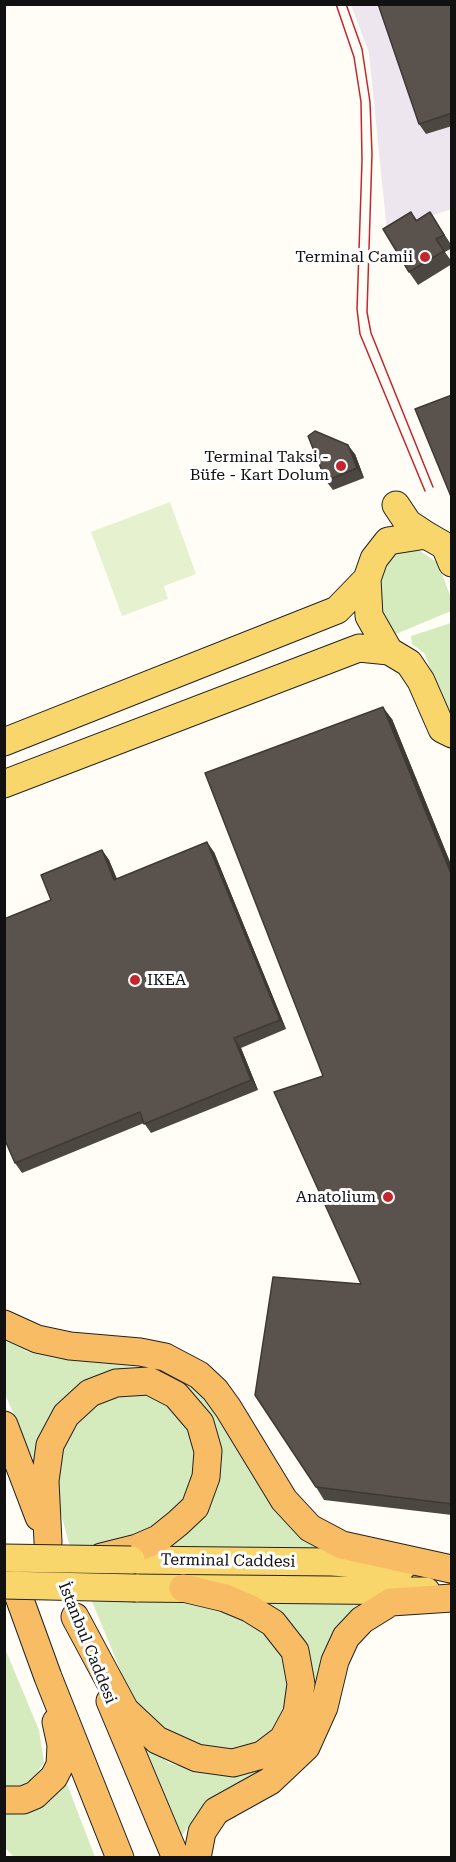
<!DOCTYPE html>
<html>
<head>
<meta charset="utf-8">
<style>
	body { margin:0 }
	#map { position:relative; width:456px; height:1862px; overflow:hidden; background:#fffdf5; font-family:"Roboto Serif",serif }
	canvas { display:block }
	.frame { position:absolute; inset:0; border:6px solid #111; pointer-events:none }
</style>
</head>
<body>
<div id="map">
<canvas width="456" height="1862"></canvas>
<div class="frame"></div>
</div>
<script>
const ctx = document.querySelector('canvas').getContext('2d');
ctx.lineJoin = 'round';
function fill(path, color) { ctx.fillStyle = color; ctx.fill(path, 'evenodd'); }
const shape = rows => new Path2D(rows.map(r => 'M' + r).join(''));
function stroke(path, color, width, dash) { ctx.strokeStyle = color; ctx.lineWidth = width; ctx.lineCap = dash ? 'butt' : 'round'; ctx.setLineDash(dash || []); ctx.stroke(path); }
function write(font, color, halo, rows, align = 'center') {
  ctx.font = font + ' "Roboto Serif",serif'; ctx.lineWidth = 6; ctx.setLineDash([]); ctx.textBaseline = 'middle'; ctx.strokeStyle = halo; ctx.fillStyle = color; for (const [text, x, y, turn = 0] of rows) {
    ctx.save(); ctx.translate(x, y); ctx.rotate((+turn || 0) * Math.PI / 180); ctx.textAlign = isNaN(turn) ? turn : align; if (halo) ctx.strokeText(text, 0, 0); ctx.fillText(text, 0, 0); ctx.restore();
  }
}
fill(shape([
	[351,5,451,5,451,209,387,232,369,53]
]), '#eee6ef');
fill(shape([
	[403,549,420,551,438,563,451,598,451,611,391,636,375,610,381,570,393,554],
	[451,623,451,715,444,707,425,654,412,644,411,636],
	[4,1339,28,1352,55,1358,165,1370,186,1382,206,1400,267,1498,288,1525,303,1539,327,1553,153,1553,215,1493,221,1462,217,1430,204,1409,97,1381,36,1466,5,1394],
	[141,1388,171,1400,197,1425,203,1457,181,1508,153,1529,111,1546,70,1547,56,1495,65,1432,86,1403],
	[247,1595,380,1599,317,1692,295,1751,212,1804,190,1824,178,1841,135,1738,169,1763,199,1771,250,1771,307,1694],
	[91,1599,187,1603,227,1613,268,1633,286,1655,293,1687,284,1718,266,1741,246,1753,179,1745,134,1703],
	[4,1646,39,1730,44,1763,31,1780,13,1789,5,1788],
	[62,1771,95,1857,14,1857,5,1848,5,1804]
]), '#d5ebbd');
fill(shape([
	[170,502,196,574,164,586,168,599,122,616,91,532]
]), '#e6f2cf');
const primary = shape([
	[396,505,408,523,426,535],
	[367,579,369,616,389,651],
	[4,742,337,610,367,579,374,559,388,541,426,535,445,546,452,563],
	[4,784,359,648,389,651,409,663,421,681,442,729,452,734],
	[131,1560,332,1562,402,1567],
	[136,1588,426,1591]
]);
const trunk = shape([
	[4,1324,37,1339,70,1346,140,1352,165,1357,199,1375,215,1390,228,1408,284,1500,310,1528,342,1545,451,1569],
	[4,1425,39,1517],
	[48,1542,45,1481,50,1445,66,1415,90,1393,116,1383,149,1381,176,1395,200,1423,208,1451,206,1477,195,1507,178,1523,158,1539,137,1548,101,1557],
	[7,1564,48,1677,120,1858],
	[75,1617,125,1710,157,1740,197,1758,233,1763,262,1755,283,1739,297,1713,301,1684,295,1651,273,1623,249,1608,225,1598,183,1588],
	[110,1701,176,1858],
	[4,1800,23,1800,35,1795,54,1777,60,1765,61,1745,56,1722],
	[197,1858,202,1832,216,1811,270,1781,306,1747,324,1707,335,1661,346,1637,362,1620,391,1602,452,1598]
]);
stroke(primary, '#222', 29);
stroke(trunk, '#222', 29);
stroke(primary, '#f9d66b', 27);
stroke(trunk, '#f7bc64', 27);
stroke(shape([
	[336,4,354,57,361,102,362,161,357,309,360,334,425,491],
	[346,4,362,49,370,102,372,154,367,312,371,333,433,487]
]), '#c4262e', 1.5);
const primaryBridge = shape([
	[4,1558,131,1560],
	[4,1585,136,1588]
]);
stroke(primaryBridge, '#222', 29, []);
stroke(primaryBridge, '#f9d66b', 27);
fill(shape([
	[452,4,452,126,426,134,419,124],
	[411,212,417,220,430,212,452,246,452,248,445,252,452,262,452,264,418,285,409,272],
	[355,454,364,478,333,490,326,481],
	[392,719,452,867,452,1515,324,1500,316,1487,361,1284,323,1076],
	[102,850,109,860,117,879,214,852,286,1029,241,1048,258,1090,151,1133,144,1123,22,1173,15,1163,51,900]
]), '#4d4742');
fill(shape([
	[348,445,355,454,364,478,357,468],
	[383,707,392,719,452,867,452,876],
	[207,842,214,852,286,1029,280,1020],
	[102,850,109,860,121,889,114,880],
	[234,1038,241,1048,258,1090,251,1080]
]), '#3f3936');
const building = shape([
	[378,4,452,4,452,113,419,124,378,4],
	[411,212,416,221,430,212,444,235,436,239,444,251,409,272,383,229,411,212],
	[452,395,452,499,415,409,452,395],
	[315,431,348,445,357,468,326,481,308,436,315,431],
	[383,707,452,876,452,1504,316,1487,255,1395,273,1277,361,1284,274,1092,323,1076,205,773,383,707],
	[207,842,280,1020,234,1038,251,1080,144,1124,140,1112,15,1163,4,1138,4,919,51,900,41,875,102,850,114,880,207,842]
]);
fill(building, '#5a524d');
stroke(building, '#3f3936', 1.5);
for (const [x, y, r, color] of [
	[425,257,6,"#c4262e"],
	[341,466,6,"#c4262e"],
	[135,980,6,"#c4262e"],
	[388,1197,6,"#c4262e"]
]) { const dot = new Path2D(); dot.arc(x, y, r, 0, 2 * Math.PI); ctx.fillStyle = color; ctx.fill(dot); stroke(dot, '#fff', 2); }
write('16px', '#111', '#fff', [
	["Terminal Camii",413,257],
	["Terminal Taksi -",329,457],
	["Büfe - Kart Dolum",329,475],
	["IKEA",147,980,"left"],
	["Anatolium",376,1197]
], 'right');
write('16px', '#111', '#fff', [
	["Terminal Caddesi",228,1561,1],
	["İstanbul Caddesi",87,1643,68]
]);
</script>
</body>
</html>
